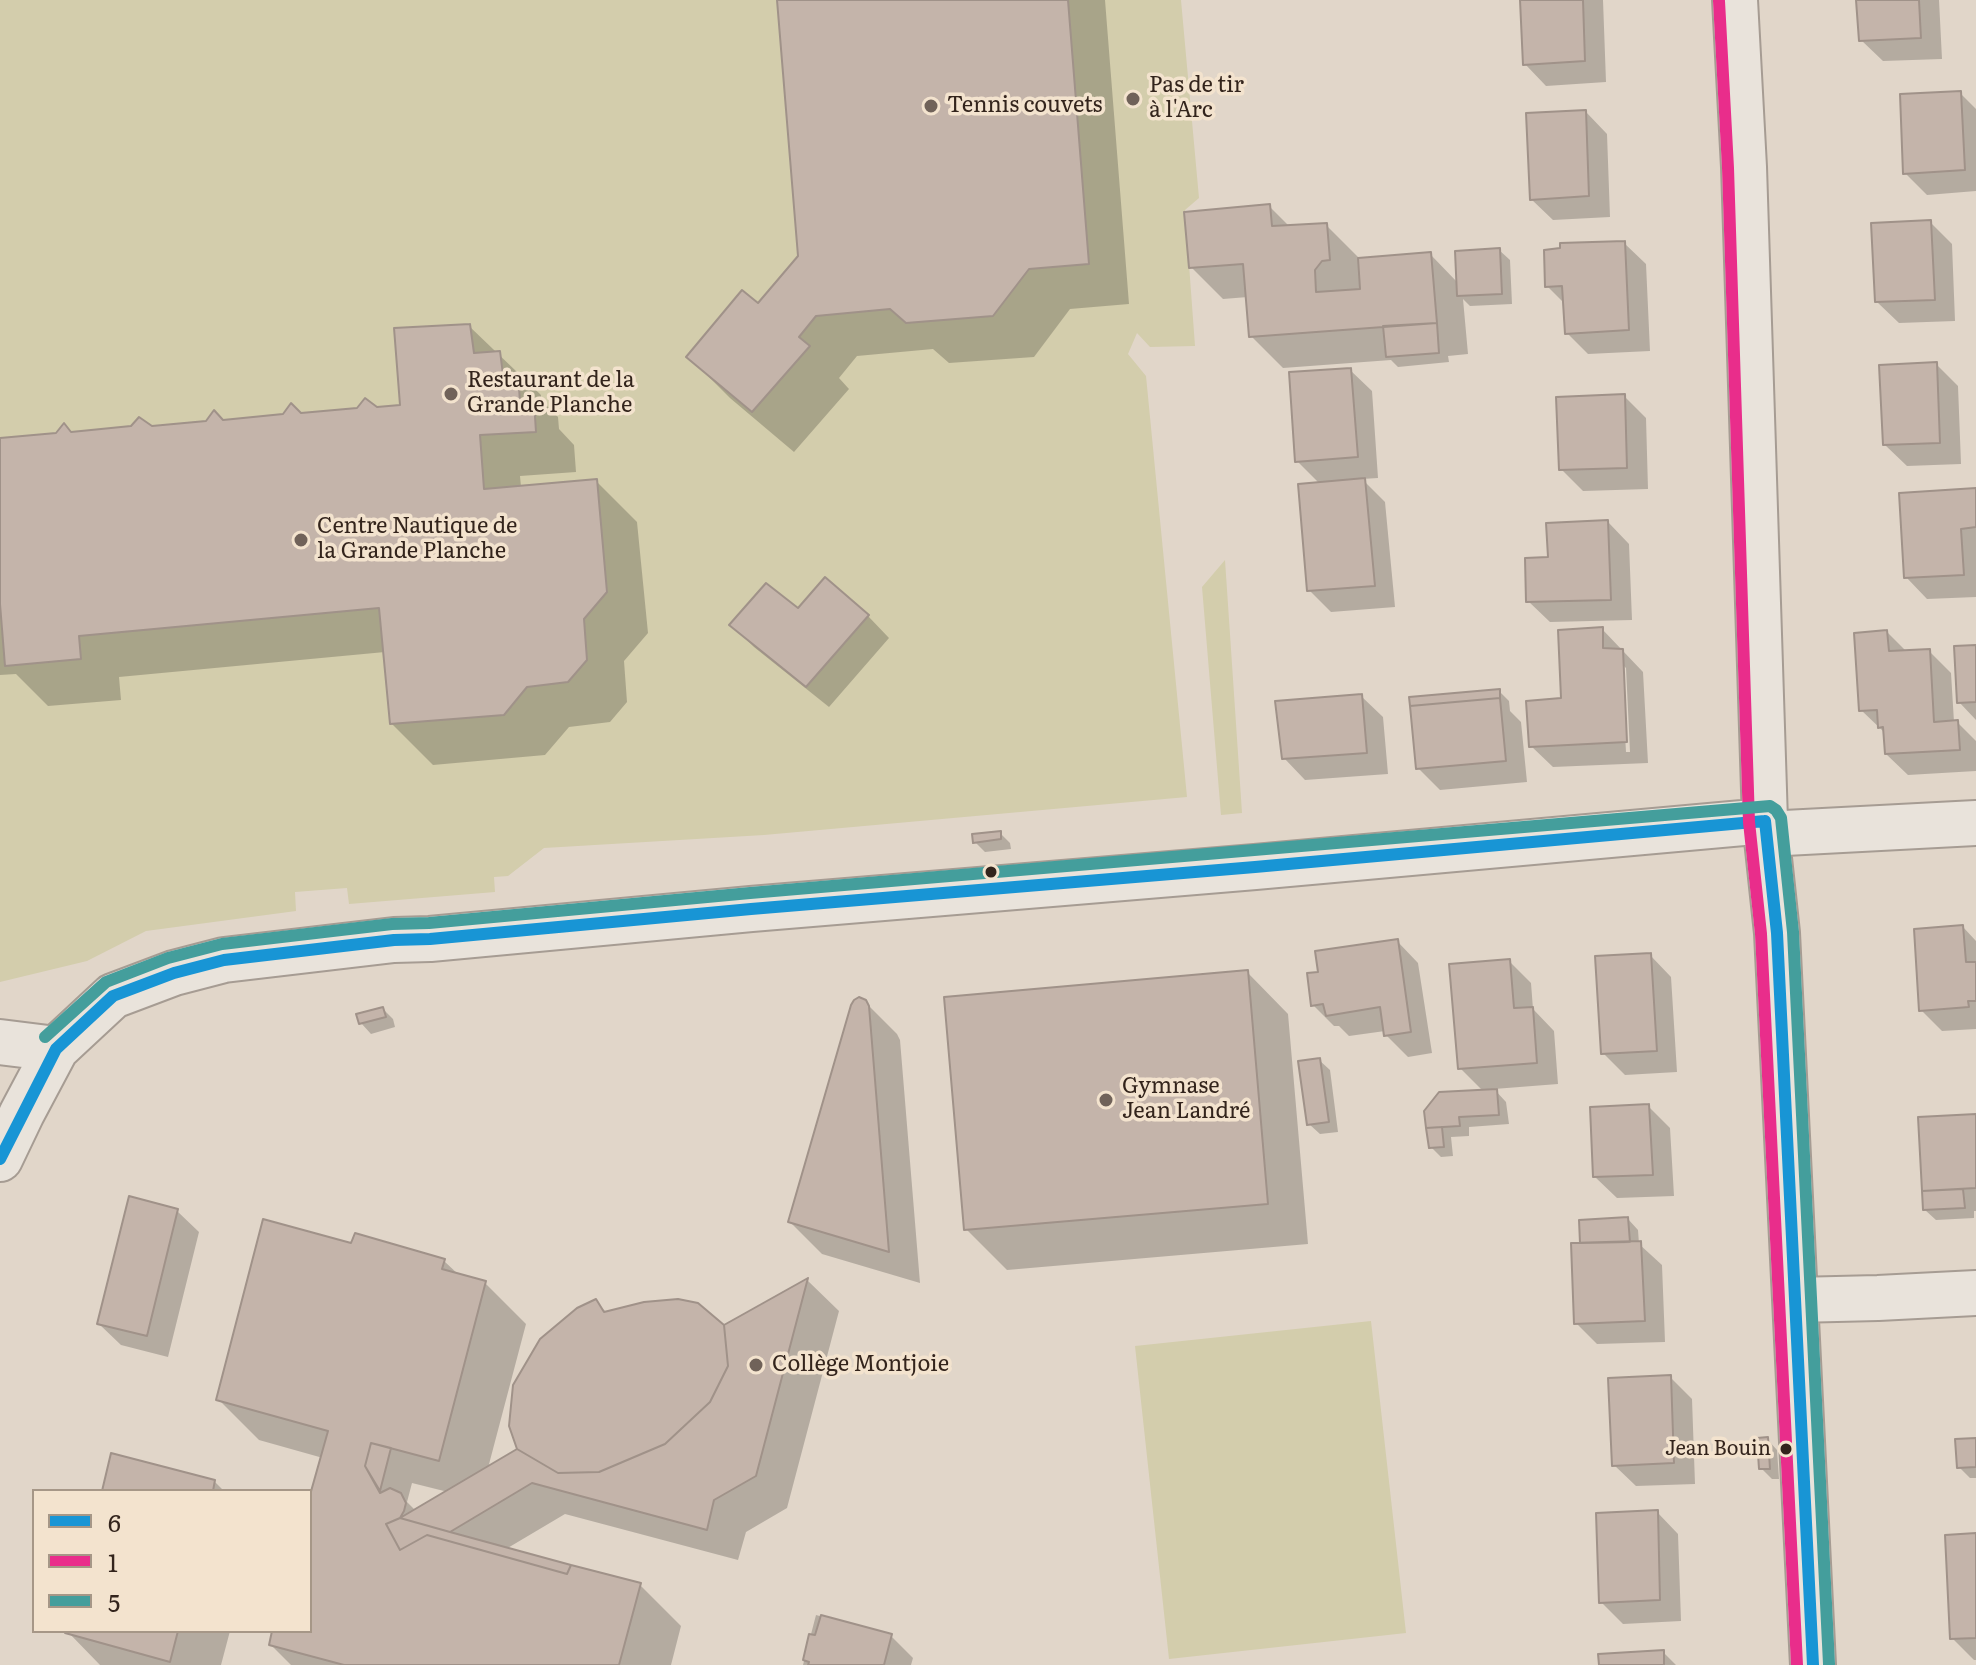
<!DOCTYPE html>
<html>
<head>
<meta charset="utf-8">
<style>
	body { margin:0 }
	#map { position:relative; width:1976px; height:1665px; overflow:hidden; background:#e1d6c9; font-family:Literata,serif }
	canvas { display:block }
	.legend { position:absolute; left:32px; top:1489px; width:280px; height:144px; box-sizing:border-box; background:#f3e3ce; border:2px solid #a69787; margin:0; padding:10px 14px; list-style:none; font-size:24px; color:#33241c }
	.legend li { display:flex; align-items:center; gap:16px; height:40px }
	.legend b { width:40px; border:2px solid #a69787 }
</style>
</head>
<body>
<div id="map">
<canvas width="1976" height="1665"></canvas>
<ul class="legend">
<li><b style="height:10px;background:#1895d5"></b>6</li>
<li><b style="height:10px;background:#e92d8b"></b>1</li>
<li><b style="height:10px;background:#449e9c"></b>5</li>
</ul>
</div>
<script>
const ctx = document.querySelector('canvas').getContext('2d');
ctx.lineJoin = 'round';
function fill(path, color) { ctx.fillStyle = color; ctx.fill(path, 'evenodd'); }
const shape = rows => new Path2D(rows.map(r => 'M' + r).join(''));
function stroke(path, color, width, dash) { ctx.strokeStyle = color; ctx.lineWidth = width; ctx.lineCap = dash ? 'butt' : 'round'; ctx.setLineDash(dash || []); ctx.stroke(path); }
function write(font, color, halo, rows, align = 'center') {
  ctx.font = font + ' Literata,serif'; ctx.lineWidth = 7; ctx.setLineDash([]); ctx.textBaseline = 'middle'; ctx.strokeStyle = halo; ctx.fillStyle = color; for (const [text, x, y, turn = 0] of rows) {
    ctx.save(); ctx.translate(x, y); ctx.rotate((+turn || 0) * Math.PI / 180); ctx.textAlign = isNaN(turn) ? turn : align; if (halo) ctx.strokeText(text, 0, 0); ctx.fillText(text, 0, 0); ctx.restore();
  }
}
fill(shape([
	[0,0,1181,0,1199,198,1185,210,1195,346,1150,347,1137,333,1128,354,1146,376,1187,797,764,835,544,848,508,876,494,877,495,892,349,904,347,888,295,892,296,911,146,931,87,961,0,982],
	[1225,560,1242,813,1221,815,1202,587],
	[1371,1321,1406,1633,1169,1659,1135,1346]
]), '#d3cdac');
fill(shape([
	[779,0,1105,0,1129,304,1070,309,1034,357,949,363,933,349,857,356,839,378,849,389,794,452,730,398,689,357,758,306,800,257],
	[1522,0,1603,0,1606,82,1546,86,1525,64],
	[1858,0,1939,0,1942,59,1883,61,1861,40],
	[1960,93,1976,109,1976,191,1927,195,1905,173],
	[1586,112,1607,134,1610,217,1553,220,1531,199],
	[1269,206,1290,227,1326,225,1358,257,1358,260,1430,254,1458,283,1499,250,1510,260,1512,304,1470,306,1463,299,1468,354,1448,356,1449,362,1398,367,1391,360,1283,368,1251,336,1248,297,1223,299,1191,267],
	[1930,222,1952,244,1955,321,1899,323,1877,302],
	[1624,243,1646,264,1650,351,1588,354,1567,333,1565,304,1547,286],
	[469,326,541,395,541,400,558,417,559,429,574,445,576,472,520,476,521,487,596,481,637,522,648,633,624,661,627,702,610,722,569,727,545,755,433,765,392,724,385,652,119,677,121,700,48,706,16,674,0,675,0,606,2,609,0,578,0,440,402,407],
	[1936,364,1958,386,1961,464,1907,466,1885,445],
	[1350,370,1372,391,1378,478,1362,479,1385,502,1395,607,1331,612,1309,590,1320,484,1297,461],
	[1624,396,1646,418,1648,489,1583,491,1561,469],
	[1976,490,1976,597,1927,599,1906,577],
	[1608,522,1629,544,1632,620,1550,622,1528,601],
	[798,611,868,616,889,638,829,707,754,647,732,625],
	[1602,629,1643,672,1648,763,1553,767,1531,746,1563,700],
	[1621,663,1626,668,1630,752,1626,752],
	[1887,632,1907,652,1929,651,1951,673,1954,722,1957,722,1976,741,1976,771,1908,775,1886,754,1885,731,1883,731,1861,710],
	[1976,647,1976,720,1959,702],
	[1499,691,1509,701,1510,711,1521,722,1527,782,1440,790,1418,768],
	[1361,696,1383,717,1388,774,1305,780,1284,758],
	[1000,833,1010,843,1011,849,985,852,975,842],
	[1963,927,1976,941,1976,1029,1942,1031,1921,1010],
	[1397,941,1418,963,1432,1053,1408,1057,1386,1035,1385,1031,1349,1036,1339,1026,1334,1026,1313,1005,1320,974],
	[1650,955,1671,977,1677,1072,1625,1075,1603,1053],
	[1509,961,1531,983,1533,1009,1554,1031,1558,1084,1494,1089,1506,1102,1509,1124,1469,1127,1469,1136,1451,1137,1453,1156,1441,1157,1431,1147,1426,1111,1484,1092,1460,1068],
	[1247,972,1288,1014,1308,1244,1007,1270,966,1229],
	[865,1002,897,1034,900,1040,920,1283,822,1254,790,1222],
	[383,1009,393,1019,395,1027,371,1034,361,1023],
	[1319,1060,1330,1070,1338,1132,1320,1134,1309,1124],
	[1648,1106,1670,1128,1674,1196,1617,1198,1595,1177],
	[1976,1116,1976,1211,1974,1211,1974,1218,1936,1220,1925,1210,1920,1119],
	[177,1211,199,1232,168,1357,121,1345,99,1324],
	[1628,1219,1638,1230,1639,1244,1662,1265,1665,1342,1597,1344,1576,1323,1586,1245],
	[352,1245,444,1261,459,1275,485,1283,526,1324,488,1468,519,1450,596,1302,607,1313,724,1328,807,1280,839,1311,787,1508,746,1532,738,1560,565,1514,506,1549,640,1585,681,1626,671,1665,291,1665,271,1645,275,1631,310,1631,310,1497,323,1458,259,1440,218,1399],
	[412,1483,448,1492,416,1511,407,1502],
	[1670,1377,1692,1399,1695,1484,1636,1486,1614,1465],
	[1767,1439,1777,1450,1779,1479,1772,1479,1761,1468],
	[1976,1440,1976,1478,1970,1478,1959,1467],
	[214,1481,224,1491,104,1491],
	[1657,1512,1678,1534,1681,1621,1623,1624,1601,1602],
	[1976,1535,1976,1660,1974,1660,1952,1638],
	[816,1615,891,1636,913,1658,911,1665,803,1665],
	[67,1631,230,1631,221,1665,100,1665],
	[1663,1652,1676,1665,1601,1665]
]), '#0003');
const building = shape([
	[777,0,1068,0,1089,264,1029,269,993,316,906,323,890,309,816,316,799,337,810,346,752,412,686,357,742,290,758,303,798,256,777,0],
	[1520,0,1583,0,1585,61,1523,65,1520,0],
	[1856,0,1919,0,1921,38,1859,41,1856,0],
	[1961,91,1965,170,1903,174,1900,94,1961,91],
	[1586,110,1589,196,1530,200,1526,113,1586,110],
	[1270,204,1272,226,1327,223,1330,260,1322,261,1315,270,1316,292,1360,289,1358,258,1431,252,1437,323,1249,337,1243,264,1189,268,1184,212,1270,204],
	[1931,220,1935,300,1875,302,1871,223,1931,220],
	[1625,241,1629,330,1565,334,1562,286,1545,287,1544,250,1560,248,1560,243,1625,241],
	[1500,248,1502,294,1457,296,1455,251,1500,248],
	[1437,323,1439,353,1386,357,1383,326,1437,323],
	[470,324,474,353,500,351,503,375,518,373,520,402,534,401,536,432,480,435,484,489,597,479,607,592,584,619,587,660,568,682,527,687,504,715,390,724,379,608,79,636,81,659,5,666,0,604,0,438,56,433,64,423,71,432,131,426,139,417,152,426,206,421,214,410,223,420,283,414,291,403,301,413,357,408,365,398,377,407,400,405,394,328,470,324],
	[1937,362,1940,443,1883,445,1879,365,1937,362],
	[1351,368,1358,457,1295,462,1289,372,1351,368],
	[1625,394,1627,468,1559,470,1556,397,1625,394],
	[1365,478,1375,586,1307,591,1298,484,1365,478],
	[1976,488,1976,527,1961,529,1964,575,1904,578,1899,493,1976,488],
	[1608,520,1611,600,1526,602,1525,558,1548,557,1546,523,1608,520],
	[825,577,869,615,806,687,729,625,766,583,798,608,825,577],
	[1603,627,1603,648,1623,649,1627,742,1529,747,1526,701,1561,698,1558,630,1603,627],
	[1887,630,1889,651,1930,649,1934,722,1958,720,1960,750,1885,754,1883,727,1878,728,1877,710,1859,711,1854,633,1887,630],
	[1976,645,1976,702,1957,703,1954,646,1976,645],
	[1500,689,1500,698,1410,706,1409,697,1500,689],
	[1362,694,1367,753,1282,759,1275,701,1362,694],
	[1500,698,1506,761,1416,769,1410,706,1500,698],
	[1001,831,1001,839,973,843,972,834,1001,831],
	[1963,925,1966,962,1976,962,1976,1001,1968,1001,1969,1007,1919,1011,1914,929,1963,925],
	[1398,939,1411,1032,1384,1036,1380,1007,1326,1016,1323,1004,1311,1006,1307,973,1318,972,1315,951,1398,939],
	[1651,953,1657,1051,1601,1054,1595,956,1651,953],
	[1510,959,1514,1008,1533,1007,1537,1063,1458,1069,1449,964,1510,959],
	[1248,970,1268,1204,964,1230,944,997,1248,970],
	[859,997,866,1000,869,1006,889,1252,788,1222,851,1005,854,1000,859,997],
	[383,1007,386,1017,359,1024,356,1014,383,1007],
	[1320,1058,1329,1122,1307,1125,1298,1061,1320,1058],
	[1497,1089,1499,1115,1459,1117,1460,1126,1426,1128,1424,1111,1439,1092,1497,1089],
	[1649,1104,1653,1175,1593,1177,1590,1107,1649,1104],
	[1976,1114,1976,1188,1922,1191,1918,1117,1976,1114],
	[1442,1127,1444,1147,1429,1148,1426,1128,1442,1127],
	[1963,1189,1965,1208,1923,1210,1922,1191,1963,1189],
	[129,1196,178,1209,147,1336,97,1324,129,1196],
	[1628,1217,1630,1242,1580,1243,1579,1220,1628,1217],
	[263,1219,351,1243,355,1233,445,1259,442,1269,486,1281,439,1461,371,1443,365,1466,380,1493,390,1488,401,1493,406,1503,404,1511,400,1518,386,1524,400,1550,427,1535,567,1574,571,1565,641,1583,619,1665,344,1665,269,1645,272,1631,310,1631,310,1495,328,1431,216,1400,263,1219],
	[1641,1241,1645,1321,1574,1324,1571,1243,1641,1241],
	[808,1278,756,1476,714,1500,707,1530,532,1483,450,1532,400,1518,517,1449,558,1473,599,1472,665,1444,710,1402,728,1366,724,1325,808,1278],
	[596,1299,604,1312,644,1302,678,1299,698,1303,724,1325,728,1366,710,1402,665,1444,599,1472,558,1473,517,1449,509,1426,513,1385,540,1339,577,1308,596,1299],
	[1671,1375,1674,1463,1612,1466,1608,1378,1671,1375],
	[1768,1437,1770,1469,1759,1469,1757,1438,1768,1437],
	[1976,1438,1976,1467,1957,1468,1955,1439,1976,1438],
	[371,1443,391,1448,380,1491,365,1466,371,1443],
	[111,1453,215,1480,213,1491,102,1491,111,1453],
	[1658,1510,1660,1600,1599,1603,1596,1513,1658,1510],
	[400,1518,450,1532,571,1565,567,1574,427,1535,400,1550,386,1524,400,1518],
	[1976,1533,1976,1638,1950,1639,1945,1535,1976,1533],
	[821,1615,892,1634,884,1665,808,1665,809,1662,803,1660,809,1634,815,1635,821,1615],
	[65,1631,178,1631,170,1662,65,1633,65,1631],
	[1664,1650,1664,1665,1599,1665,1598,1654,1664,1650]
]);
fill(building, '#c4b4aa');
stroke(building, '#a09289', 2);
const minor = shape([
	[1735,0,1744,167,1765,821,1777,933,1813,1665],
	[1766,834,1976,823],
	[0,1042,56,1049],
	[0,1159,22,1113,56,1049,113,996,174,973,224,960,394,940,430,939,751,909,1255,867,1765,821],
	[1795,1300,1878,1298,1976,1293]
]);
stroke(minor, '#a69c93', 48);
stroke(minor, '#e9e3db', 44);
stroke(shape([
	[1765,821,1777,933,1813,1665],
	[0,1159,56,1049,113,996,174,973,224,960,394,940,430,939,751,909,1255,867,1765,821]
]), '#1895d5', 12);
stroke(shape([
	[1719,1,1728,168,1749,822,1761,934,1797,1665]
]), '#e92d8b', 12);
stroke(shape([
	[45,1037,106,982,168,958,222,944,392,924,429,923,750,893,1770,806,1776,810,1781,818,1793,932,1829,1664]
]), '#449e9c', 12);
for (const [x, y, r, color] of [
	[1133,99,8,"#706259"],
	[931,106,8,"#706259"],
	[451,394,8,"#706259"],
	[301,540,8,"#706259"],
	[991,872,7,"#33241c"],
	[1106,1100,8,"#706259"],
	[756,1365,8,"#706259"],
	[1786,1449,7,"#33241c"]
]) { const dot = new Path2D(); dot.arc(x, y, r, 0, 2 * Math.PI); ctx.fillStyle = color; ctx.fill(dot); stroke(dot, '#f3e3ce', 3); }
write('20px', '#33241c', '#f3e3ce', [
	["Jean Bouin",1771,1449]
], 'right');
write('22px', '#33241c', '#f3e3ce', [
	["Pas de tir",1149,86],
	["à l'Arc",1149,111],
	["Tennis couvets",947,106],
	["Restaurant de la",467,381],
	["Grande Planche",467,406],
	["Centre Nautique de",317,527],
	["la Grande Planche",317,552],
	["Gymnase",1122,1087],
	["Jean Landré",1122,1112],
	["Collège Montjoie",772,1365]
], 'left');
</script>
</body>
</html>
